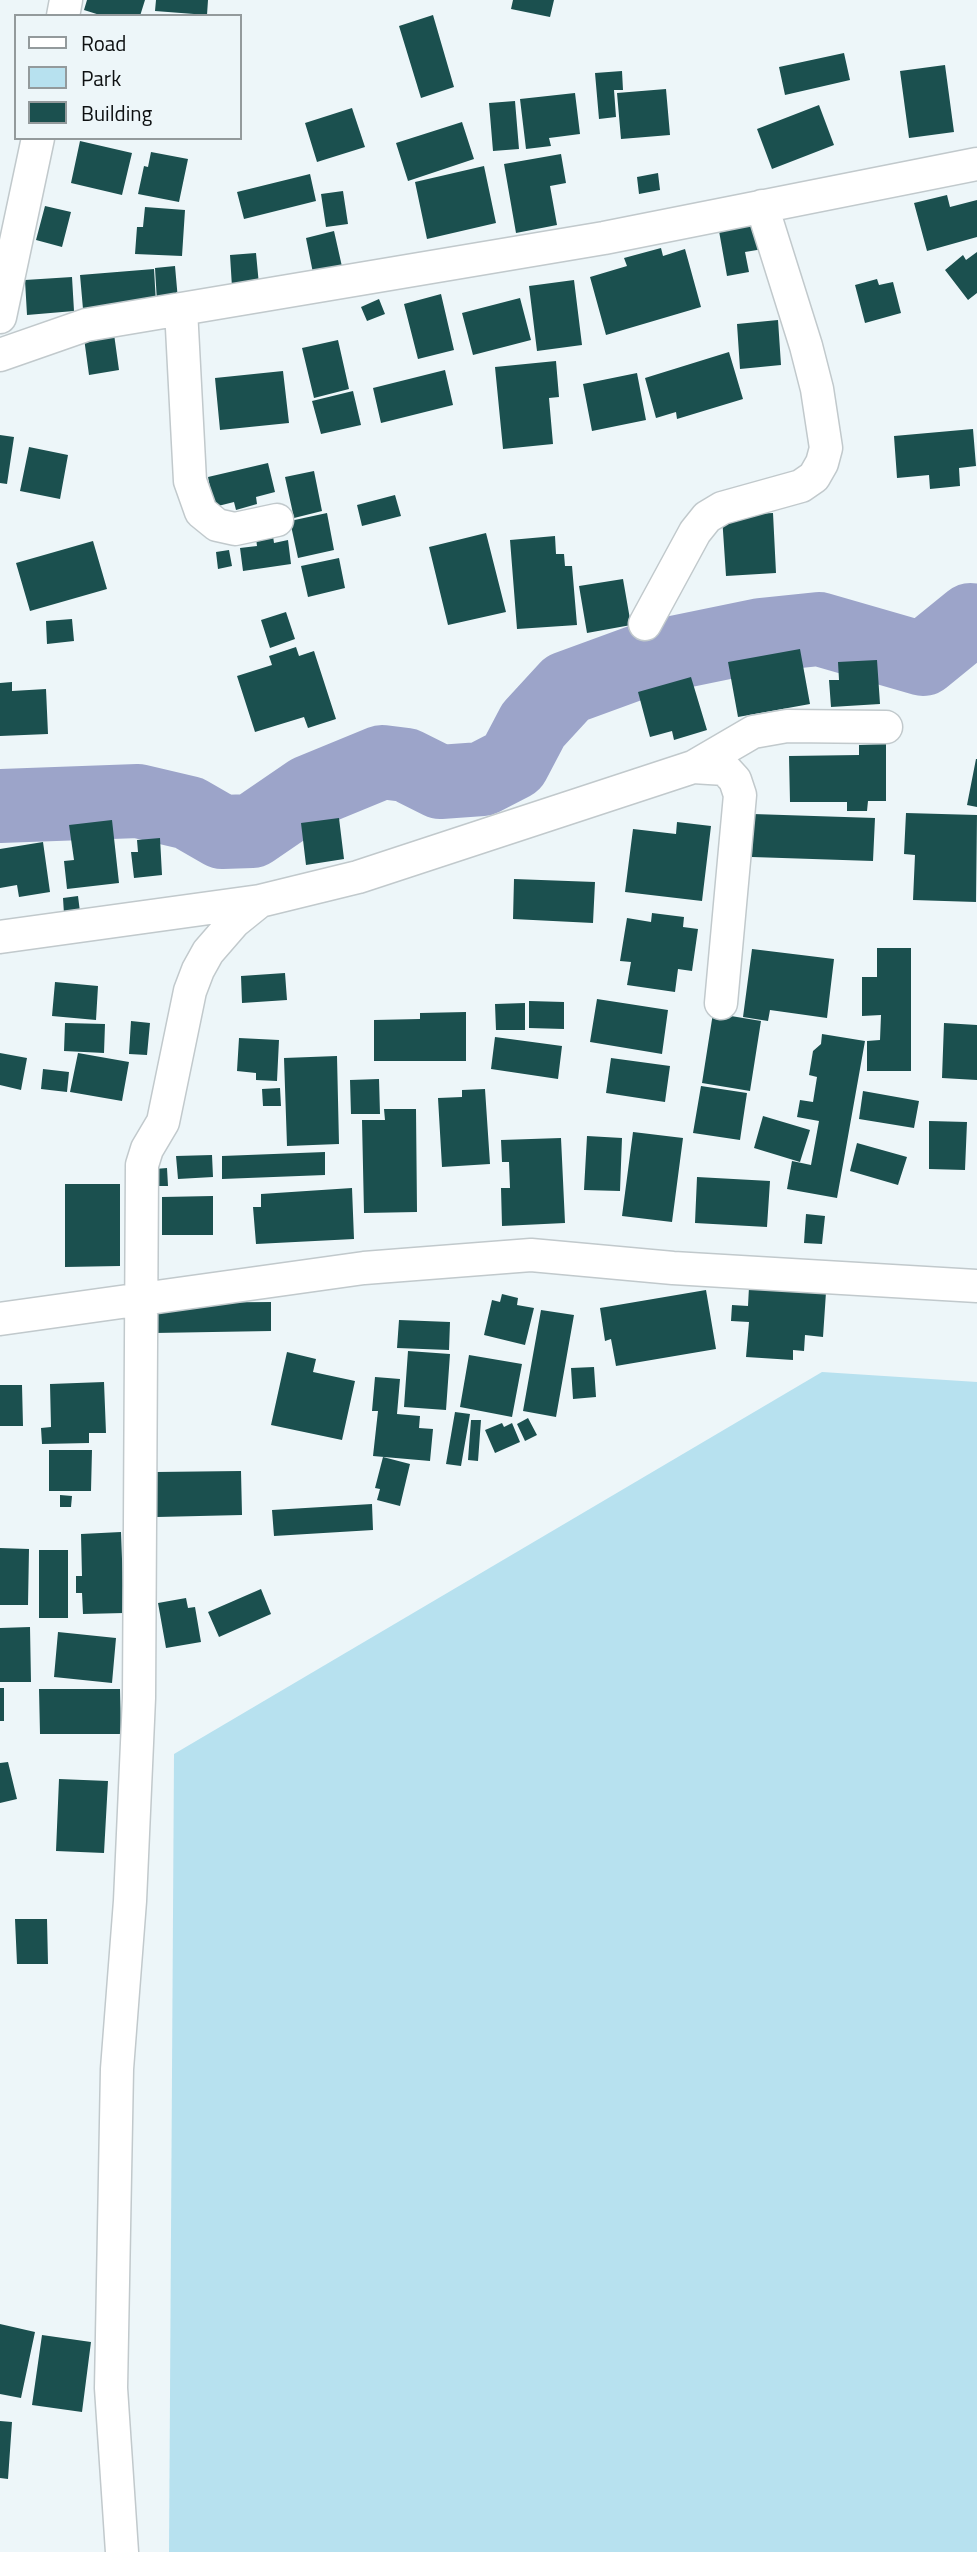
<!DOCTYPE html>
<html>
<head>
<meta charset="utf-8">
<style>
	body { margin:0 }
	#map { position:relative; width:977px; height:2552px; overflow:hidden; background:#edf6f9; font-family:"Titillium Web",sans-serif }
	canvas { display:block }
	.legend { position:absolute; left:14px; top:14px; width:228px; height:126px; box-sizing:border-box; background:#edf6f9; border:2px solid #939a9c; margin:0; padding:9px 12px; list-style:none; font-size:21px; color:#0d1011 }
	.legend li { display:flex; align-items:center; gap:14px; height:35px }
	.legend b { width:35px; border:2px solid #939a9c }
</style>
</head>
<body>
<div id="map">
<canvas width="977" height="2552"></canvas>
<ul class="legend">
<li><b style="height:9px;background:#fff"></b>Road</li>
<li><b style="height:19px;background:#b7e1ef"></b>Park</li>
<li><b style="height:19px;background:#1b504f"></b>Building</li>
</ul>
</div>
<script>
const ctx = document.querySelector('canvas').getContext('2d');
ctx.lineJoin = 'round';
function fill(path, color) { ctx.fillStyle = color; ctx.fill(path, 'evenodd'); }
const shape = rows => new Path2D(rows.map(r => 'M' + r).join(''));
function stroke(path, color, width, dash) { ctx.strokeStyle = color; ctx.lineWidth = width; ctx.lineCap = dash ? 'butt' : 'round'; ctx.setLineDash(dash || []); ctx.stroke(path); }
fill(shape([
	[822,1372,977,1382,977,2552,169,2552,174,1754]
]), '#b7e1ef');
stroke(shape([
	[0,806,138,801,189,813,222,832,252,831,309,792,382,762,406,765,440,782,482,779,513,763,533,725,567,688,649,658,761,635,819,629,923,659,971,620,977,621]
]), '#9ca4c9', 74);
fill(shape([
	[87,0,145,0,140,16,103,16,84,10],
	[156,0,208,0,207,15,155,11],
	[513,0,554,0,550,17,511,9],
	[433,15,454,87,421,98,399,26],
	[844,53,850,80,785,95,779,67],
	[945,65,954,132,909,138,900,71],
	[622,71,623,90,614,90,616,117,599,119,595,73],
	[666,89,670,135,621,139,617,93],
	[575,93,580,134,549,138,551,146,526,149,520,99],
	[515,101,519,149,493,151,489,103],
	[819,105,834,145,772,169,757,129],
	[352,108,365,147,317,162,305,123],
	[462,122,474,159,408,181,396,143],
	[80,141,132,153,122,195,71,183],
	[151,152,188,159,179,202,138,194,144,166,148,167],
	[561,154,566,183,550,186,557,225,516,233,504,164],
	[484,166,496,223,427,239,415,182],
	[658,173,660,190,639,194,637,177],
	[310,174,316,201,244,219,237,192],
	[343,191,348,224,326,227,321,194],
	[947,195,950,207,977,200,977,237,927,251,914,203],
	[45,206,71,212,62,247,36,240],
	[145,207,185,210,182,256,135,254,137,227,143,227],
	[759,224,763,249,745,252,749,272,727,276,719,231],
	[334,231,343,271,314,278,306,238],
	[661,248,663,256,685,249,701,307,606,335,590,277,627,266,624,258],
	[977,252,977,293,968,300,945,270,963,255,966,260],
	[256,253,259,285,232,287,230,255],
	[175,266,178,300,157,302,155,268],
	[154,269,156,303,83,309,80,275],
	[72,277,74,311,27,315,25,280],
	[877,279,879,285,893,282,901,313,865,323,855,285],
	[574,280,582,345,537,351,529,286],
	[441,294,454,350,418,359,404,304],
	[520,298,531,340,473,355,462,313],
	[379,299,385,314,367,321,361,307],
	[778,320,781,365,740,369,737,324],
	[114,334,119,370,89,375,84,338],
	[338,340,349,389,314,398,302,348],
	[729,352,743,399,677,419,676,412,656,418,645,378],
	[556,361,559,397,549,398,553,444,503,449,495,367],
	[445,370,453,405,381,423,373,388],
	[283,371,289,423,220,430,215,378],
	[637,373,646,420,592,431,583,384],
	[353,391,361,425,321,434,312,401],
	[973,429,976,466,959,468,960,486,930,489,929,475,897,478,894,436],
	[0,435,14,437,7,484,0,483],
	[29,447,68,455,60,499,20,491],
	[268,463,275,492,256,497,257,504,236,510,234,502,214,507,208,477],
	[314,471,322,511,294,518,285,477],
	[395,495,401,516,362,526,357,505],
	[327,513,334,550,298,558,290,521],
	[773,513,776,573,726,576,722,516],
	[486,533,506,612,448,625,429,547],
	[273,536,274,543,288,540,291,564,243,571,240,548,257,546,256,538],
	[555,536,556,554,564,554,565,566,572,566,577,625,517,629,510,540],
	[93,541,107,589,30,611,16,563],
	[229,550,232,566,218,569,216,552],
	[339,558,345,588,308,597,301,566],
	[623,579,631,625,587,633,579,586],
	[286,612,295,639,270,648,261,620],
	[72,619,74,641,47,644,46,621],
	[296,647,299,656,314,651,336,719,308,728,304,717,255,732,237,676,272,665,269,656],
	[800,649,810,704,738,717,728,662],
	[877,660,880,704,831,707,829,680,839,680,838,662],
	[691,677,707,730,674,740,672,731,650,737,638,692],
	[12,682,12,691,46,689,48,734,0,736,0,683],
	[886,744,886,801,868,801,867,811,847,811,847,802,790,802,789,756,859,755,859,745],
	[976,759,977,759,977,807,967,805],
	[906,813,977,815,976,902,913,900,915,855,904,854],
	[753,814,875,818,873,861,752,857],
	[339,818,344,859,306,865,301,823],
	[112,820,119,883,67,889,64,861,74,860,69,825],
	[677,822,711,826,702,901,625,892,633,829,676,834],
	[160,838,162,875,134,878,131,852,138,852,137,840],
	[43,842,50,892,19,897,17,885,0,888,0,849],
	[514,879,595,882,593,923,513,919],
	[78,896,80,912,64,914,63,898],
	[652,913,684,917,683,927,698,929,692,971,678,969,675,992,627,985,631,962,620,961,627,918,651,922],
	[877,948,911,948,911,1071,867,1071,867,1041,880,1040,881,1015,862,1016,862,977,877,977],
	[752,949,834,959,827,1018,770,1010,768,1021,743,1017],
	[285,973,287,1000,242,1003,241,976],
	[55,982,98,986,96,1020,52,1016],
	[597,999,668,1010,662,1054,590,1042],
	[529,1001,564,1002,564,1029,529,1028],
	[525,1003,525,1030,496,1030,495,1004],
	[466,1012,466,1061,374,1061,374,1020,420,1019,420,1013],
	[713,1013,761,1021,750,1091,702,1083],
	[131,1021,150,1023,147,1055,129,1054],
	[65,1023,105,1024,104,1053,64,1051],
	[944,1023,977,1025,977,1080,942,1078],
	[822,1034,865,1041,837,1198,787,1189,792,1161,811,1165,819,1121,797,1117,800,1100,813,1102,817,1077,809,1075,813,1051,821,1044],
	[495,1037,562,1046,558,1079,491,1069],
	[239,1038,279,1040,277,1081,256,1080,256,1073,237,1071],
	[0,1053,27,1058,21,1090,0,1085],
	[78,1053,129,1062,122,1101,70,1092],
	[337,1056,339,1144,287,1146,284,1058],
	[611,1058,670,1066,665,1102,606,1093],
	[43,1069,69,1072,67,1092,41,1089],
	[379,1079,380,1114,351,1114,350,1080],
	[701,1086,747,1093,740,1140,693,1133],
	[280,1088,281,1106,263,1106,262,1089],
	[485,1089,490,1164,442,1167,438,1098,462,1097,462,1090],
	[863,1091,919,1101,914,1128,859,1119],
	[384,1109,416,1109,417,1212,364,1213,362,1120,385,1120],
	[763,1116,810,1130,800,1162,754,1148],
	[929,1121,967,1122,965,1170,929,1169],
	[633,1132,683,1138,672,1222,622,1216],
	[587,1136,622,1138,620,1191,584,1190],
	[561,1138,565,1223,502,1226,501,1188,510,1188,509,1162,502,1162,501,1140],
	[857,1143,907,1157,898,1185,850,1171],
	[325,1152,325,1175,222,1179,222,1156],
	[212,1155,213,1177,178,1179,176,1156],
	[167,1168,168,1186,156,1186,155,1169],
	[697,1177,770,1181,767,1227,695,1223],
	[65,1184,120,1184,120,1266,65,1267],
	[352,1188,354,1239,256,1244,253,1207,261,1207,261,1194],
	[213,1196,213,1235,162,1235,162,1197],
	[806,1214,825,1216,822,1244,804,1243],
	[749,1287,826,1292,823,1337,805,1335,804,1351,793,1350,793,1360,746,1357,749,1322,731,1321,732,1305,748,1306],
	[706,1290,716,1349,616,1366,611,1339,605,1341,600,1308],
	[502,1294,518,1298,517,1305,534,1308,525,1345,484,1335,492,1300,500,1302],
	[271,1302,271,1331,154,1333,153,1303],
	[541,1310,574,1315,556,1417,523,1411],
	[399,1320,450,1322,449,1350,397,1348],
	[408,1351,450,1354,446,1410,404,1407],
	[287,1352,316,1359,313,1372,355,1381,342,1440,271,1425],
	[469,1355,522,1364,512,1417,460,1407],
	[594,1367,596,1397,573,1399,571,1368],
	[375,1377,400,1379,397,1414,420,1416,419,1428,433,1429,430,1461,373,1456,378,1411,372,1411],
	[104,1382,106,1433,89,1433,89,1443,42,1444,41,1428,51,1427,50,1384],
	[0,1385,22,1385,23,1426,0,1426],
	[455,1412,470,1414,461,1466,446,1464],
	[528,1418,537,1435,525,1441,517,1424],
	[471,1420,481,1420,478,1461,468,1460],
	[502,1423,504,1427,512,1423,520,1442,495,1453,485,1430],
	[49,1450,92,1450,91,1491,49,1491],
	[383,1457,410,1464,400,1506,377,1500,380,1489,375,1488],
	[241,1471,242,1515,157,1517,156,1472],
	[60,1495,72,1496,71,1507,60,1507],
	[372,1504,373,1530,274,1536,272,1510],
	[121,1532,124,1613,83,1614,82,1593,76,1593,76,1576,82,1576,81,1534],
	[0,1548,29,1549,28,1605,0,1605],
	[39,1550,68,1550,68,1618,39,1618],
	[261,1589,271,1614,219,1637,208,1612],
	[186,1598,188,1608,195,1607,201,1642,166,1648,158,1603],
	[30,1627,31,1682,0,1682,0,1628],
	[58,1632,116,1638,112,1683,54,1677],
	[0,1688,4,1688,4,1721,0,1721],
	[39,1689,120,1689,121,1734,40,1734],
	[8,1762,17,1799,0,1803,0,1763],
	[59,1779,108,1781,104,1853,56,1851],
	[15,1919,47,1919,48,1964,17,1964],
	[0,2324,35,2332,21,2398,0,2394],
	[42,2335,91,2342,82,2412,32,2405],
	[0,2421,12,2422,8,2479,0,2478]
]), '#1b504f');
const minor = shape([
	[63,16,66,0],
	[181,309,190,481,201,512,217,525,235,529,277,520],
	[0,317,38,138],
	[0,355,86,325,604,238,977,164],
	[645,624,695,532,707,517,722,508,801,486,814,477,822,463,826,448,817,389,806,346,762,206],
	[693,767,725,769,735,780,740,795,721,1003],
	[0,937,260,901,358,877,693,767,753,732,787,726,886,727],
	[0,1319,364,1268,531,1255,673,1268,977,1286],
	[122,2552,111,2388,117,2069,130,1901,139,1698,142,1165,147,1149,163,1122,190,991,198,970,208,952,234,922,260,901]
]);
stroke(minor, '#c1c9cc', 35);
stroke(minor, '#fff', 32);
</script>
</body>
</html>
